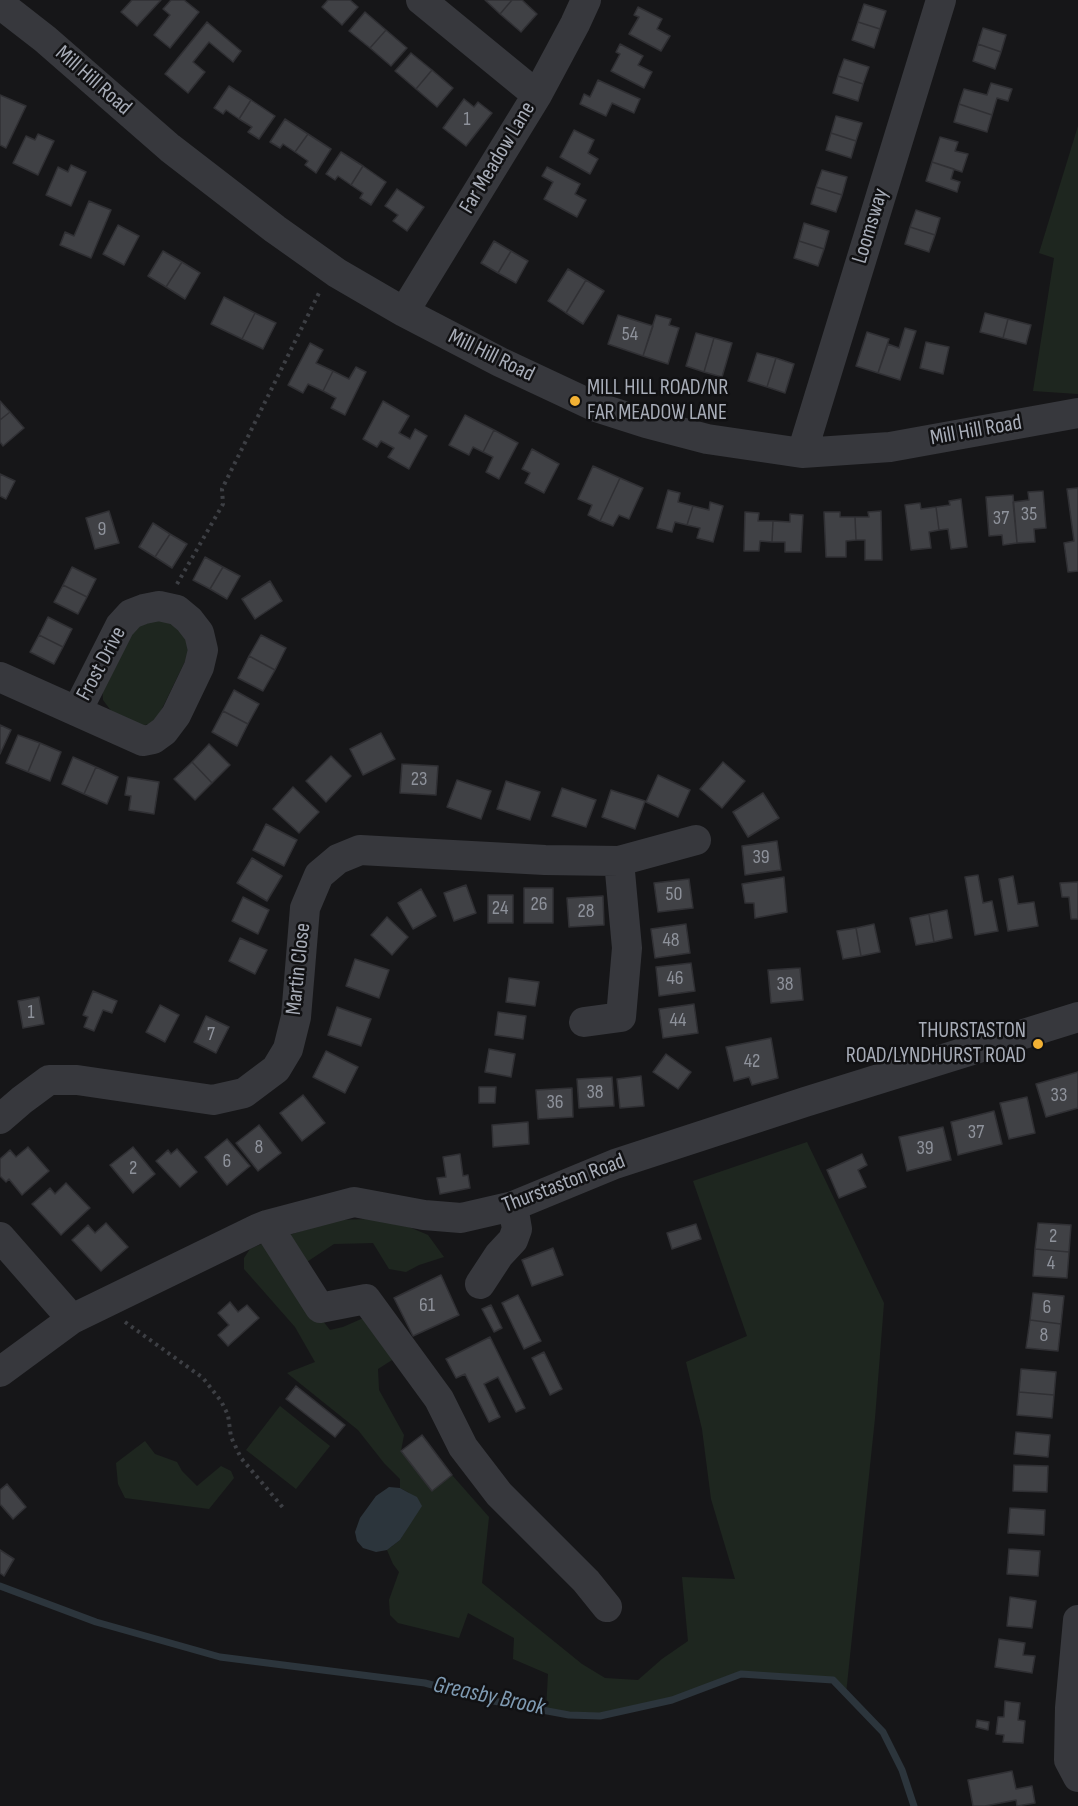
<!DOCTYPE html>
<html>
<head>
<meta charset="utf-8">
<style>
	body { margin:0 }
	canvas { display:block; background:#161618 }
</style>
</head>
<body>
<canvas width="1078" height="1806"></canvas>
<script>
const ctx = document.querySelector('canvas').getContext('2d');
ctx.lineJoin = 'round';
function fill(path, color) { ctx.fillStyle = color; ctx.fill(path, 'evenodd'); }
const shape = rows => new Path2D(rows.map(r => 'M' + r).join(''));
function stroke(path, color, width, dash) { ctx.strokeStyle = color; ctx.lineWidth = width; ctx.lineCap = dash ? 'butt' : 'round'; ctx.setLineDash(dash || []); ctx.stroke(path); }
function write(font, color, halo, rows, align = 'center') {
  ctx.font = font + ' "Sofia Sans Condensed",sans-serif'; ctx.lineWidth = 5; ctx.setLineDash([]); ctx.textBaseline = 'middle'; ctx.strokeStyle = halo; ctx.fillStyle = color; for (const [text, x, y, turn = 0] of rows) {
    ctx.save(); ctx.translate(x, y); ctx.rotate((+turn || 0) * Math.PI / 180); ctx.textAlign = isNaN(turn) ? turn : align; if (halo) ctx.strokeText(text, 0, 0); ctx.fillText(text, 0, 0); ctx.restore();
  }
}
fill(shape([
	[1078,126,1078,394,1033,391,1054,258,1039,253],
	[171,617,193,645,155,723,139,726,112,712,103,700,102,683,141,620],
	[807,1142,884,1303,875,1418,846,1694,833,1680,741,1674,672,1700,600,1716,569,1715,546,1711,548,1674,513,1659,514,1638,468,1613,459,1638,398,1623,390,1615,389,1600,399,1572,393,1564,387,1550,400,1540,408,1527,409,1493,400,1488,400,1479,384,1463,358,1430,287,1373,315,1362,295,1327,244,1269,244,1258,250,1249,266,1242,338,1220,370,1219,409,1227,428,1235,444,1257,419,1265,406,1272,389,1269,373,1243,334,1244,287,1275,330,1330,343,1327,368,1316,414,1346,378,1369,379,1390,404,1435,401,1451,433,1490,452,1475,489,1517,482,1583,582,1664,605,1678,638,1680,662,1659,688,1641,682,1577,735,1579,711,1499,702,1429,686,1362,747,1336,693,1181],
	[280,1406,330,1446,296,1489,246,1450],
	[145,1441,155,1454,177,1462,182,1471,197,1486,221,1466,231,1471,234,1478,209,1509,125,1498,118,1484,116,1463]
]), '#1e261f');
fill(shape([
	[389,1487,400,1488,409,1493,417,1497,422,1506,400,1540,387,1550,376,1552,363,1548,357,1541,355,1532,360,1518,376,1496]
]), '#2c353c');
stroke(shape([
	[0,1586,96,1622,220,1657,425,1683,488,1700,569,1715,600,1716,672,1700,741,1674,833,1680,883,1732,902,1770,914,1806]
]), '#2c353c', 7);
const building = shape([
	[132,0,161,0,137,26,121,12,132,0],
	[171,0,184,0,199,12,170,48,154,35,170,15,163,9,171,0],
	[328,0,350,0,358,7,342,25,322,7,328,0],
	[485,0,512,0,500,14,485,0],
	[512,0,522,0,537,14,521,32,500,14,512,0],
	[864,4,886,11,880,29,858,22,864,4],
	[638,7,662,19,657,29,670,36,661,51,629,34,639,17,634,15,638,7],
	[365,12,386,30,370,48,349,31,365,12],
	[207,22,241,51,233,62,209,42,193,62,205,72,188,93,165,74,207,22],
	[858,22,880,29,874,48,852,40,858,22],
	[983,28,1006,35,1001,52,978,44,983,28],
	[386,30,407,48,391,66,370,48,386,30],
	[620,44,643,56,638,65,652,72,644,88,611,71,620,54,616,52,620,44],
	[978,44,1001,52,995,69,973,61,978,44],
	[411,53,432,70,416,89,395,71,411,53],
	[844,59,869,67,863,84,838,76,844,59],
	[432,70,453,88,437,107,416,89,432,70],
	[838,76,863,84,858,101,833,93,838,76],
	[598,80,640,99,634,113,612,103,606,116,580,104,584,94,590,97,598,80],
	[991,83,1012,89,1008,101,997,98,992,115,959,104,964,89,987,95,991,83],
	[229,86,251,100,239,119,226,110,223,114,214,108,229,86],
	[0,95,26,106,6,148,0,145,0,95],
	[464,99,474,107,478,102,492,113,466,146,443,128,464,99],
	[251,100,275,116,259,139,248,132,252,127,239,119,251,100],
	[959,104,992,115,987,132,954,122,959,104],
	[836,116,862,123,856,141,831,133,836,116],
	[285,119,308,134,295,152,283,144,280,148,270,142,285,119],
	[574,130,594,140,588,153,598,159,590,174,560,157,574,130],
	[831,133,856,141,851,158,826,150,831,133],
	[38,134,54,141,38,175,13,163,26,136,35,140,38,134],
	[308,134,331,149,316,173,305,165,308,161,295,152,308,134],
	[940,137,958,142,955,151,968,154,962,172,932,162,940,137],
	[341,152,363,166,351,185,338,176,335,180,326,174,341,152],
	[932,162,954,169,951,179,960,182,957,192,926,181,932,162],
	[71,165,86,172,71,206,46,195,58,167,68,172,71,165],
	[363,166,386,182,371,205,360,198,363,193,351,185,363,166],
	[547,167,580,184,575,194,586,200,577,217,544,199,553,182,542,176,547,167],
	[822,170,847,177,842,195,816,187,822,170],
	[816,187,842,195,836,212,811,204,816,187],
	[397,189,424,207,407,231,393,221,398,215,385,206,397,189],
	[89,201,111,210,91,258,60,245,65,232,74,236,89,201],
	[916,210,940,218,935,235,910,227,916,210],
	[804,223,829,231,824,249,799,241,804,223],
	[118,225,139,236,124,265,103,254,118,225],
	[910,227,935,235,929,252,905,244,910,227],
	[494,241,511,251,498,273,481,263,494,241],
	[799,241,824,249,818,266,794,258,799,241],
	[163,251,182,262,166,287,148,276,163,251],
	[511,251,528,261,516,283,498,273,511,251],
	[182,262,200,273,185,299,166,287,182,262],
	[568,269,586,280,566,313,548,301,568,269],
	[586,280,604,291,583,324,566,313,586,280],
	[224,297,255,313,242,339,211,324,224,297],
	[255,313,276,323,263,349,242,339,255,313],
	[985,313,1008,319,1003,338,980,332,985,313],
	[618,315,653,326,643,356,608,344,618,315],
	[656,315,671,319,669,325,679,328,668,364,643,356,656,315],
	[1008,319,1031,325,1026,344,1003,338,1008,319],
	[905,328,916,331,900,380,878,373,888,344,899,348,905,328],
	[867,332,889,339,878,373,856,366,867,332],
	[696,333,714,338,704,372,686,366,696,333],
	[714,338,732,343,722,377,704,372,714,338],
	[926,342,949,347,943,374,920,368,926,342],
	[310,343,323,350,316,363,333,371,323,391,308,384,303,393,288,385,310,343],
	[757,353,776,358,767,387,748,381,757,353],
	[776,358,794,364,785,393,767,387,776,358],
	[356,367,366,372,345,415,331,408,336,398,323,391,333,371,349,379,356,367],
	[0,401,10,412,0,420,0,401],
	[383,401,409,416,399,433,410,439,415,429,427,436,409,469,388,457,394,448,381,441,377,447,363,439,383,401],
	[10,412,24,428,3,446,0,442,0,420,10,412],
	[465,415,494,430,483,452,473,447,469,455,449,445,465,415],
	[494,430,518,443,499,479,486,472,493,457,483,452,494,430],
	[532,449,559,464,544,493,525,483,530,473,522,469,532,449],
	[593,466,620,478,600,521,588,515,592,505,578,499,593,466],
	[0,474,15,481,6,499,0,496,0,474],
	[620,478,643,488,629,519,619,515,613,526,600,521,620,478],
	[1078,488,1078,571,1068,572,1064,543,1074,541,1067,489,1078,488],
	[668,490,680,493,678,502,693,506,687,525,675,522,672,532,657,528,668,490],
	[1043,491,1046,528,1034,529,1035,542,1017,543,1013,502,1029,500,1028,492,1043,491],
	[1013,495,1017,543,1003,545,1002,535,989,536,986,497,1013,495],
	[961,499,967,547,951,549,948,529,939,530,936,507,950,505,949,501,961,499],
	[710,502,723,506,713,542,697,538,700,528,687,525,693,506,709,510,710,502],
	[920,503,921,509,936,507,939,530,929,532,931,548,911,550,905,505,920,503],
	[109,511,119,543,95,549,86,518,109,511],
	[881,511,882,560,865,560,865,540,856,540,855,517,869,517,868,512,881,511],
	[745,512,759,513,758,521,773,521,772,542,760,541,759,551,744,551,745,512],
	[824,512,840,512,840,517,855,517,856,540,846,541,846,557,826,557,824,512],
	[790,514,803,515,801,552,785,552,785,542,772,542,773,521,790,522,790,514],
	[153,523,170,534,155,557,139,547,153,523],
	[170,534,187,544,172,568,155,557,170,534],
	[205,557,223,567,210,589,193,580,205,557],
	[72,567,96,579,87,597,63,585,72,567],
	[223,567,240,576,227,599,210,589,223,567],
	[270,581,282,601,255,619,242,599,270,581],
	[63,585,87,597,78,614,54,602,63,585],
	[48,617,72,629,63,647,39,635,48,617],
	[39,635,63,647,54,664,30,652,39,635],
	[261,635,286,648,275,670,249,656,261,635],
	[249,656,275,670,263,691,238,678,249,656],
	[234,690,259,704,248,724,223,711,234,690],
	[223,711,248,724,237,746,212,732,223,711],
	[0,725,11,730,0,754,0,725],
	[381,733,395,759,363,775,350,749,381,733],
	[18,735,40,743,28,772,6,763,18,735],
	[40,743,61,752,50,781,28,772,40,743],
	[209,744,230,765,212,783,192,762,209,744],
	[331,756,351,776,326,802,306,781,331,756],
	[73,757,96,767,84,794,62,784,73,757],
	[192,762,212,783,195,800,174,779,192,762],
	[723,762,745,781,722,808,700,789,723,762],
	[402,764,438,766,436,795,400,793,402,764],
	[96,767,118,777,107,804,84,794,96,767],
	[658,775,690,790,678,817,646,802,658,775],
	[128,777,159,782,154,814,129,810,131,796,125,795,128,777],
	[457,780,491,791,481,819,447,807,457,780],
	[506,781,540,792,530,820,497,809,506,781],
	[293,787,319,812,299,833,273,809,293,787],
	[562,788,596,800,586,827,552,816,562,788],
	[611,790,645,801,635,829,602,817,611,790],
	[763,793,779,818,748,837,733,812,763,793],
	[266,824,297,840,284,866,253,850,266,824],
	[777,841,781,870,745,875,742,846,777,841],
	[252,858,282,876,267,901,237,883,252,858],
	[978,875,983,903,992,901,998,931,975,935,965,877,978,875],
	[1013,876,1018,904,1034,902,1038,926,1008,931,999,879,1013,876],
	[784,877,787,912,755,918,754,903,745,903,742,884,784,877],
	[689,879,693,908,658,912,654,883,689,879],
	[1078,882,1078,919,1071,919,1069,897,1062,897,1060,883,1078,882],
	[466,885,476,913,454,921,444,893,466,885],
	[524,888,553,888,553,923,524,923,524,888],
	[421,889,436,916,413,929,398,903,421,889],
	[488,895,513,895,513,923,488,923,488,895],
	[603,896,604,925,569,927,567,898,603,896],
	[243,897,269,910,258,934,232,921,243,897],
	[947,910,952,938,934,942,929,914,947,910],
	[929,914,934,942,916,945,910,918,929,914],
	[387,917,408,937,392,955,371,935,387,917],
	[686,924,690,953,655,958,651,929,686,924],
	[874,924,880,952,861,956,856,928,874,924],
	[856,928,861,956,843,959,837,931,856,928],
	[240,938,267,950,255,974,229,961,240,938],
	[355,959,389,970,379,998,346,986,355,959],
	[691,963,695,991,659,996,656,967,691,963],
	[800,968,803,1000,771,1003,768,970,800,968],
	[509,978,539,982,535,1006,506,1002,509,978],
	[93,991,117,1001,112,1013,103,1010,94,1031,84,1027,88,1017,83,1015,93,991],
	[39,997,44,1024,23,1028,18,1001,39,997],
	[694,1004,698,1033,663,1038,659,1009,694,1004],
	[160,1005,179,1015,165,1042,146,1032,160,1005],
	[337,1007,371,1019,361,1046,328,1035,337,1007],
	[498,1012,526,1016,523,1039,495,1035,498,1012],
	[206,1016,229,1027,216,1053,194,1042,206,1016],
	[771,1038,778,1078,752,1085,749,1077,734,1081,726,1047,771,1038],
	[489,1049,515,1054,511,1077,485,1072,489,1049],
	[326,1051,358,1067,345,1093,313,1077,326,1051],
	[666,1054,691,1072,678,1089,653,1072,666,1054],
	[1078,1072,1078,1108,1046,1117,1036,1084,1078,1072],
	[641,1076,644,1106,620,1108,617,1079,641,1076],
	[612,1077,614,1106,579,1108,577,1079,612,1077],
	[479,1087,496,1087,495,1103,479,1103,479,1087],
	[572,1088,573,1117,538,1119,536,1090,572,1088],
	[303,1095,325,1123,302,1141,280,1113,303,1095],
	[1027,1097,1035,1133,1009,1139,1000,1103,1027,1097],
	[994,1111,1002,1144,958,1155,951,1122,994,1111],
	[528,1122,529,1144,493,1147,492,1125,528,1122],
	[259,1125,281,1153,258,1171,236,1143,259,1125],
	[943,1127,951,1160,907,1171,899,1137,943,1127],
	[227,1139,250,1166,227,1185,205,1157,227,1139],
	[28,1147,49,1171,22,1195,9,1179,6,1182,0,1176,0,1159,10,1150,16,1157,28,1147],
	[133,1147,155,1174,133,1193,110,1165,133,1147],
	[177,1149,197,1172,180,1187,156,1161,168,1150,171,1154,177,1149],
	[460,1154,463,1176,468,1175,470,1188,440,1194,437,1178,446,1177,443,1157,460,1154],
	[862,1154,867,1165,858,1170,866,1187,839,1198,827,1170,862,1154],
	[66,1183,90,1208,61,1235,32,1204,50,1188,55,1194,66,1183],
	[106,1223,128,1247,101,1271,72,1240,88,1225,95,1233,106,1223],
	[1038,1223,1071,1225,1069,1252,1035,1249,1038,1223],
	[696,1224,701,1239,672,1249,667,1233,696,1224],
	[553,1248,563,1275,532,1286,522,1260,553,1248],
	[1035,1249,1069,1252,1067,1278,1033,1276,1035,1249],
	[441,1275,459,1315,413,1336,394,1298,441,1275],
	[1033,1293,1064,1296,1061,1324,1030,1320,1033,1293],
	[518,1295,541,1341,524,1349,502,1303,518,1295],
	[230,1302,238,1312,247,1305,259,1318,228,1346,218,1335,229,1325,218,1313,230,1302],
	[491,1305,502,1328,494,1332,482,1309,491,1305],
	[1030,1320,1061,1324,1058,1351,1026,1348,1030,1320],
	[490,1337,525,1408,516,1412,498,1377,484,1384,500,1417,489,1422,465,1374,456,1378,446,1359,490,1337],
	[544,1352,562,1389,550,1395,532,1358,544,1352],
	[1021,1369,1056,1372,1054,1395,1019,1392,1021,1369],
	[296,1386,345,1425,335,1437,286,1399,296,1386],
	[1019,1392,1054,1395,1052,1418,1017,1415,1019,1392],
	[1016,1432,1050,1435,1048,1457,1014,1454,1016,1432],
	[422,1435,452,1475,432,1491,401,1451,422,1435],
	[1014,1465,1048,1466,1047,1492,1013,1491,1014,1465],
	[7,1484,26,1507,13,1519,0,1504,0,1490,7,1484],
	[1010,1508,1045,1510,1044,1535,1008,1533,1010,1508],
	[1009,1549,1040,1551,1038,1576,1007,1574,1009,1549],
	[0,1550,14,1559,4,1576,0,1573,0,1550],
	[1010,1597,1036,1601,1032,1628,1007,1626,1010,1597],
	[999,1639,1025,1643,1023,1655,1035,1656,1032,1673,995,1667,999,1639],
	[1005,1701,1020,1703,1018,1720,1025,1721,1023,1743,1003,1742,1004,1735,996,1734,998,1717,1004,1717,1005,1701],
	[977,1720,989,1722,988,1730,976,1727,977,1720],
	[1012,1771,1016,1789,1032,1786,1035,1803,1017,1806,1016,1800,985,1806,973,1806,968,1780,1012,1771]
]);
fill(building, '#404145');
stroke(building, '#303034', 1.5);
stroke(shape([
	[177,584,223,504,222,489,320,291],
	[125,1322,203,1378,221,1401,228,1415,231,1437,241,1458,285,1510]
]), '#3d3f44', 4, [3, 4.5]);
stroke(shape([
	[421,0,537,95],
	[0,4,45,39,170,148,275,229,337,273,404,312,500,362,596,407,646,423,707,439,802,453,890,447,1078,413],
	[404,312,537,95,575,24,586,0],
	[802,453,941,0],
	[0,677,143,741,153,739,164,731,176,715,199,667,203,650,199,633,189,620,177,610,159,606,144,609,131,614,120,626,77,711],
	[584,1022,621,1017,627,948,619,861],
	[0,1119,22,1100,49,1080,77,1080,213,1100,244,1093,276,1069,288,1049,296,1017,305,908,319,875,338,859,360,850,545,860,619,861,696,840],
	[267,1225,320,1308,366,1299,439,1399,463,1447,499,1494,586,1581,607,1607],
	[0,1237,72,1319],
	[480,1284,499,1255,513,1240,517,1229,513,1206],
	[0,1372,72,1319,257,1229,267,1225,354,1202,424,1215,461,1218,513,1206,615,1164,805,1102,1078,1017],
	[1078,1620,1070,1708,1069,1760,1078,1777]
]), '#37383d', 30);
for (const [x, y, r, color] of [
	[575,401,6,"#f2b134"],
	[1038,1044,6,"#f2b134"]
]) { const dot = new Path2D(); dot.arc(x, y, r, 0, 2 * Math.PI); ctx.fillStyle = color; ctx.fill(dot); stroke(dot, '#111113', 2); }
write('20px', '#8e929b', null, [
	["1",467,120],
	["54",630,335],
	["35",1029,515],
	["37",1001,519],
	["9",102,530],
	["23",419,780],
	["39",761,858],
	["50",674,895],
	["26",539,905],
	["24",500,909],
	["28",586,912],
	["48",671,941],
	["46",675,979],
	["38",785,985],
	["1",31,1013],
	["44",678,1021],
	["7",211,1035],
	["42",752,1062],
	["38",595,1093],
	["33",1059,1096],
	["36",555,1103],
	["37",976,1133],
	["8",259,1148],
	["39",925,1149],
	["6",227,1162],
	["2",133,1169],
	["2",1053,1237],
	["4",1051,1264],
	["61",427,1306],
	["6",1047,1308],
	["8",1044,1336]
]);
write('22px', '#a8adb8', '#111113', [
	["Mill Hill Road",93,81,41],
	["Far Meadow Lane",498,158,-59],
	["Loomsway",871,226,-73],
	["Mill Hill Road",491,356,26],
	["Mill Hill Road",976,431,-10],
	["Frost Drive",102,664,-62],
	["Martin Close",299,969,-84],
	["Thurstaston Road",564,1184,-21]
]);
write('22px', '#a8adb8', '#111113', [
	["MILL HILL ROAD/NR",587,388],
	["FAR MEADOW LANE",587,413],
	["THURSTASTON",1026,1031,"right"],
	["ROAD/LYNDHURST ROAD",1026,1056,"right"]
], 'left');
write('italic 24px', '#7f9bb3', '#111113', [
	["Greasby Brook",489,1697,12]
]);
</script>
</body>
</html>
